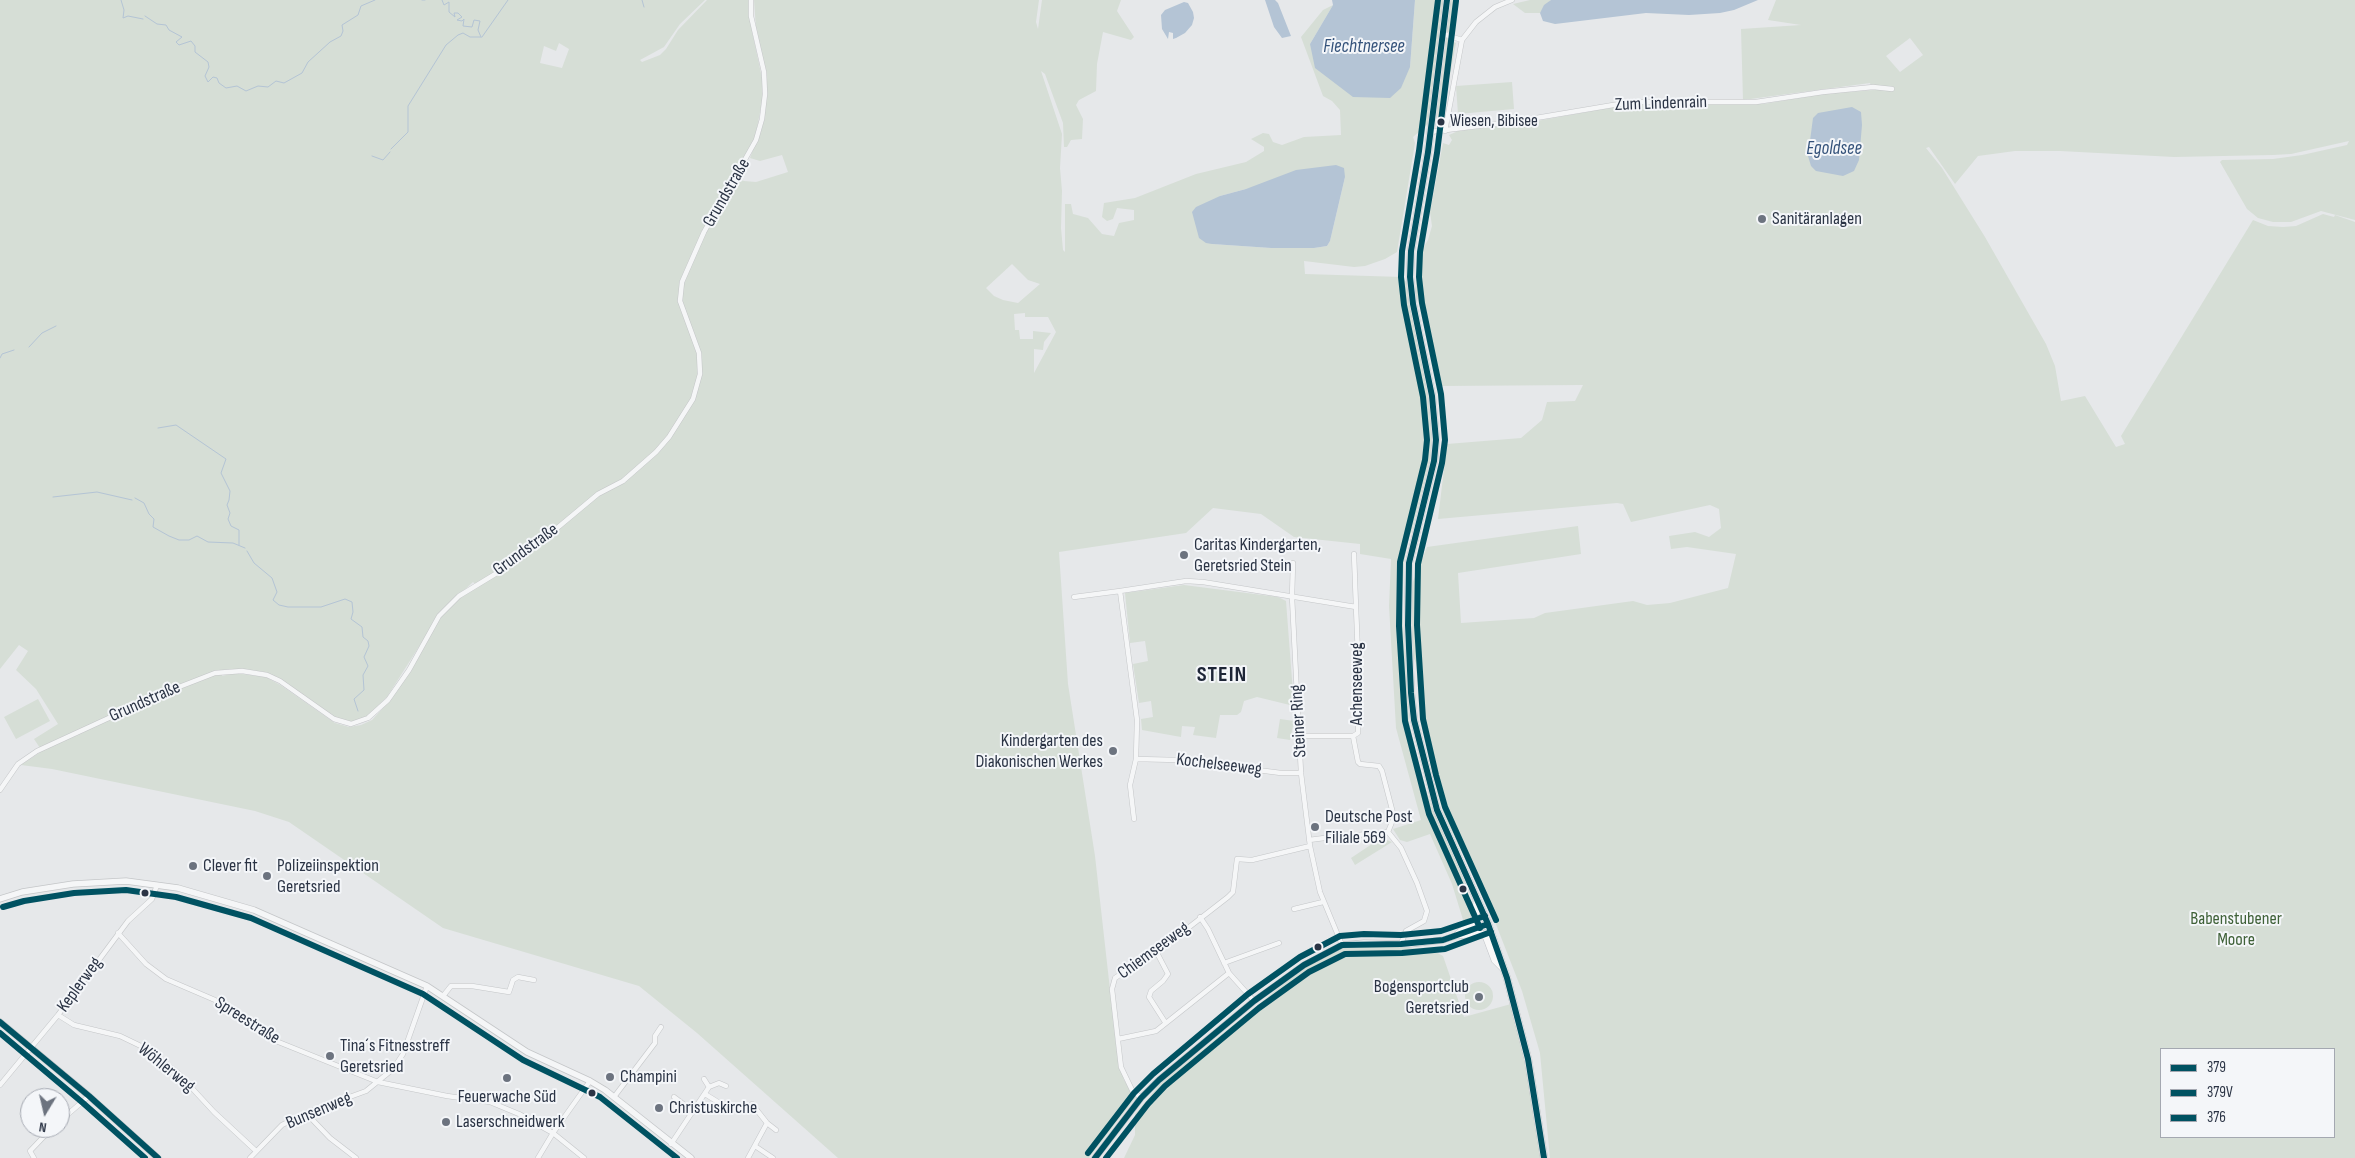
<!DOCTYPE html>
<html>
<head>
<meta charset="utf-8">
<style>
	body { margin:0 }
	#map { position:relative; width:2355px; height:1158px; overflow:hidden; background:#e6e8ea; font-family:"Sofia Sans Condensed",sans-serif }
	canvas { display:block }
	.legend { position:absolute; left:2160px; top:1048px; width:175px; height:90px; box-sizing:border-box; background:#f4f6f9; border:1px solid #a4a8b1; margin:0; padding:6px 9px; list-style:none; font-size:15px; color:#2b3445 }
	.legend li { display:flex; align-items:center; gap:10px; height:25px }
	.legend b { width:25px; border:1px solid #a4a8b1 }
	.north { position:absolute; left:20px; top:1088px; width:50px; height:50px; box-sizing:border-box; background:#f4f6f9; border:1px solid #a4a8b1; border-radius:50%; rotate:189deg; font-size:14px; font-weight:700; line-height:20px; text-align:center; color:#2b3445 }
	.north::after { content:''; display:block; margin:auto; width:18px; height:22px; background:#6c737f; clip-path:polygon(50% 0,100% 100%,50% 72%,0 100%) }
</style>
</head>
<body>
<div id="map">
<canvas width="2355" height="1158"></canvas>
<ul class="legend">
<li><b style="height:6px;background:#005262"></b>379</li>
<li><b style="height:6px;background:#005262"></b>379V</li>
<li><b style="height:6px;background:#005262"></b>376</li>
</ul>
<div class="north">N</div>
</div>
<script>
const ctx = document.querySelector('canvas').getContext('2d');
ctx.lineJoin = 'round';
function fill(path, color) { ctx.fillStyle = color; ctx.fill(path, 'evenodd'); }
const shape = rows => new Path2D(rows.map(r => 'M' + r).join(''));
function stroke(path, color, width, dash) { ctx.strokeStyle = color; ctx.lineWidth = width; ctx.lineCap = dash ? 'butt' : 'round'; ctx.setLineDash(dash || []); ctx.stroke(path); }
function write(font, color, halo, rows, align = 'center') {
  ctx.font = font + ' "Sofia Sans Condensed",sans-serif'; ctx.lineWidth = 4; ctx.setLineDash([]); ctx.textBaseline = 'middle'; ctx.strokeStyle = halo; ctx.fillStyle = color; for (const [text, x, y, turn = 0] of rows) {
    ctx.save(); ctx.translate(x, y); ctx.rotate((+turn || 0) * Math.PI / 180); ctx.textAlign = isNaN(turn) ? turn : align; if (halo) ctx.strokeText(text, 0, 0); ctx.fillText(text, 0, 0); ctx.restore();
  }
}
fill(shape([
	[0,0,705,0,680,24,664,47,640,60,642,62,660,55,666,49,678,30,707,0,750,0,751,26,762,78,763,97,755,138,734,177,744,181,756,182,788,172,782,155,760,161,750,158,761,128,767,93,766,75,756,29,754,0,1039,0,1036,22,1038,29,1042,0,1121,0,1117,11,1134,37,1131,40,1103,32,1097,64,1096,91,1079,100,1076,105,1083,119,1082,139,1071,140,1067,147,1064,147,1063,123,1045,74,1041,71,1062,134,1060,168,1062,191,1061,228,1063,250,1065,252,1065,204,1071,204,1073,214,1088,218,1102,234,1114,236,1119,223,1134,220,1134,210,1117,208,1113,219,1107,221,1102,217,1104,203,1135,198,1196,174,1246,162,1264,151,1264,147,1251,139,1263,133,1269,134,1273,142,1282,145,1304,137,1341,135,1340,110,1332,101,1323,96,1301,37,1323,10,1333,5,1310,44,1410,67,1415,0,1458,0,1455,33,1447,32,1447,39,1456,43,1443,113,1445,114,1445,118,1443,121,1439,122,1437,113,1446,41,1443,9,1428,124,1413,137,1415,143,1397,252,1385,259,1365,266,1354,267,1304,261,1305,274,1402,277,1407,283,1428,397,1432,440,1430,460,1412,531,1408,539,1404,564,1402,606,1409,722,1422,779,1434,812,1458,860,1466,888,1473,905,1471,916,1464,923,1452,884,1430,834,1407,842,1400,840,1393,829,1421,820,1396,728,1389,606,1391,559,1360,554,1360,544,1294,537,1261,514,1213,508,1186,533,1059,552,1068,684,1095,856,1117,1052,1124,1080,1136,1097,1089,1158,838,1158,697,1033,639,986,443,928,289,822,255,811,52,769,21,765,42,751,34,739,58,724,36,689,16,670,28,651,19,645,0,669],
	[559,43,569,49,562,68,540,63,544,46,556,51],
	[1345,177,1330,241,1327,246,1314,248,1271,248,1212,244,1220,196,1246,189],
	[1012,264,1028,280,1040,284,1018,303,1003,300,994,296,986,288],
	[1025,313,1025,317,1048,317,1056,332,1034,373,1034,349,1043,350,1044,342,1051,333,1033,331,1033,339,1020,339,1019,330,1015,330,1014,314],
	[473,582,476,585,452,605,438,621,409,673,392,698,372,720,361,725,349,727,335,723,282,686,266,677,234,673,222,676,223,670,243,669,264,672,274,676,332,717,351,722,368,716,387,697,441,612],
	[1530,0,1551,0,1540,13,1525,13,1513,4],
	[1776,0,2355,0,2355,220,2321,211,2291,222,2273,222,2258,218,2247,209,2220,162,2222,160,2273,159,2302,155,2347,145,2349,141,2291,154,2273,155,2174,157,2060,151,2015,151,1978,156,1955,184,1929,147,1926,148,1942,168,1985,237,2046,344,2055,366,2061,401,2085,396,2116,447,2125,444,2121,436,2253,220,2268,226,2283,227,2296,226,2323,214,2334,217,2335,215,2355,222,2355,1158,1550,1158,1540,1053,1522,991,1474,868,1460,849,1444,815,1436,788,1420,708,1416,663,1412,654,1412,584,1427,547,1578,526,1581,554,1458,573,1461,623,1534,618,1545,613,1633,601,1647,605,1670,603,1728,588,1736,554,1687,547,1671,549,1669,536,1695,532,1709,537,1721,528,1719,509,1710,505,1631,522,1623,504,1617,503,1438,519,1447,444,1521,438,1542,420,1547,402,1575,401,1583,385,1441,386,1429,331,1415,293,1419,255,1428,240,1432,226,1430,212,1443,143,1449,145,1452,140,1449,135,1458,131,1520,124,1631,104,1763,104,1823,94,1873,90,1870,83,1743,100,1741,29,1801,25,1768,20],
	[1910,38,1923,55,1900,72,1886,56],
	[2161,1049,2334,1049,2334,1137,2161,1137],
	[1512,82,1514,109,1458,114,1456,86],
	[1184,585,1278,597,1286,601,1294,706,1257,697,1244,701,1241,712,1237,715,1220,715,1216,738,1193,735,1195,727,1182,726,1181,737,1142,730,1141,719,1153,717,1151,701,1139,703,1133,664,1148,661,1145,641,1130,643,1125,593],
	[38,699,50,721,16,739,4,717],
	[1280,719,1294,721,1290,740,1277,738],
	[1381,838,1392,842,1355,865,1351,858],
	[1365,944,1432,950,1443,956,1464,1017,1511,1004,1525,1060,1542,1158,1124,1158,1135,1135,1135,1114,1161,1083,1301,970,1342,947],
	'1465 996a14 14 0 1 1 28 0a14 14 0 1 1-28 0Z'
]), '#d6ded6');
fill(shape([
	[1265,0,1275,0,1278,3,1291,36,1282,38,1274,27],
	[1332,0,1415,0,1410,67,1401,88,1390,98,1353,97,1315,68,1310,44,1333,5],
	[1551,0,1758,0,1734,10,1720,13,1689,15,1646,13,1555,24,1543,21,1540,13,1544,5],
	[1184,2,1188,3,1193,12,1194,18,1192,25,1185,33,1176,38,1173,39,1173,33,1169,32,1168,39,1162,29,1161,15,1165,10],
	[1852,107,1861,112,1862,125,1859,160,1854,171,1843,176,1816,171,1811,166,1808,156,1813,118,1818,113],
	[1336,165,1344,168,1345,177,1330,241,1327,246,1314,248,1271,248,1212,244,1206,243,1199,238,1192,212,1196,207,1220,196,1246,189,1296,170]
]), '#b4c4d5');
stroke(shape([
	[121,0,124,10,123,18,128,16,143,19],
	[422,0,425,0],
	[442,0,444,5,449,2,449,12,455,17,454,13,458,13,462,17,457,20,462,21,464,19,463,26,472,27,474,20,480,21,478,30,481,37],
	[642,0,644,7],
	[145,16,157,24,166,25,169,30,182,37,176,42,179,45,191,41,195,46,195,52,208,62,209,67,205,76,208,82,213,77,217,78,219,83,226,88,237,86,246,91,258,86,268,87,276,81,284,83,302,73,308,62,330,42,341,36,343,31,342,25,358,15,361,6,375,0],
	[482,37,508,0],
	[391,149,408,132,408,106,446,45,458,35,463,33,470,37,481,37],
	[372,156,383,160,390,152],
	[29,347,42,333,56,326],
	[0,358,2,354,14,350],
	[158,428,176,425,226,459,221,473,230,491,229,500,227,505,230,513,228,519,231,526,239,530,239,545],
	[53,497,97,492,132,500],
	[135,498,144,503,149,514,154,519,153,527,169,536,179,540,189,540,197,536,208,542,233,543,245,548],
	[247,551,254,563,272,578,277,592,273,600,279,605,288,607,321,607,345,599,352,602,353,612,351,619,362,627,363,637,368,641,369,646,364,657,368,666,363,675,364,690,354,699,358,711]
]), '#b4c4d5', 1);
stroke(shape([
	[1332,837,1347,836]
]), '#c1c4c9', 4.5, [4.5, 2]);
const minor = shape([
	[1443,34,1462,40],
	[1445,131,1462,40,1476,22,1495,7,1512,0],
	[1430,132,1518,121,1631,102,1756,102,1823,92,1873,87,1892,89],
	[1354,554,1356,607],
	[1293,563,1292,597,1301,773,1310,846,1320,892,1342,945],
	[1074,597,1120,591],
	[1353,736,1358,762,1360,764,1379,766,1382,771,1394,817,1388,832],
	[1136,759,1178,760,1281,773,1301,773],
	[0,790,18,764,37,751,161,694,215,673,242,671,267,675,280,681,334,719,351,724,368,718,388,700,409,670,439,616,459,596,520,559,598,494,623,481,656,452,669,437,693,399,700,374,699,353,680,301,682,282,704,232,756,140,762,119,765,94,764,72,751,16,751,0],
	[1134,819,1130,785,1136,759,1137,720,1120,591,1186,581,1203,582,1356,607,1359,680,1358,733,1353,736,1300,736],
	[1388,832,1401,848,1417,883,1427,911,1424,921,1406,931,1401,944],
	[1347,836,1388,832],
	[1309,840,1332,837],
	[1294,909,1323,902],
	[1200,917,1208,929,1229,973,1254,1001],
	[118,933,146,964,166,979,215,1000,271,1039,378,1082,447,1096,490,1102,519,1114,553,1133,584,1158],
	[1156,951,1168,974,1163,981,1151,991,1149,997,1165,1022],
	[1224,963,1279,943],
	[443,996,451,986,472,986,509,992,513,980,518,977,534,980],
	[58,1015,74,1025,120,1036,145,1048,178,1073,214,1112,256,1151],
	[1118,1039,1156,1031,1229,973],
	[0,1085,58,1015,128,921,152,899,157,885],
	[709,1087,719,1083,726,1086],
	[705,1094,718,1102],
	[614,1097,655,1043,655,1036,661,1027],
	[674,1097,694,1112],
	[1141,1098,1132,1090,1121,1067,1112,989,1115,978,1170,942,1228,897,1233,892,1237,859,1252,860,1310,846],
	[752,1104,767,1123],
	[306,1113,330,1138,356,1158],
	[60,1121,89,1096],
	[671,1144,709,1087,704,1079],
	[755,1146,773,1158],
	[34,1158,30,1151,52,1128],
	[250,1158,282,1125,306,1113,366,1091,393,1069,403,1054,427,986],
	[538,1158,553,1133,590,1081],
	[748,1158,767,1123,776,1130]
]);
const tertiary = shape([
	[0,899,22,892,73,884,126,881,178,888,254,910,427,986,527,1052,590,1081,605,1090,691,1158],
	[0,1022,89,1096,158,1158],
	[1095,1158,1141,1098,1159,1080,1254,1001,1304,965,1342,945,1364,943,1410,944,1443,940,1458,935]
]);
const primary = shape([
	[1447,0,1428,152,1411,251,1410,277,1413,304,1432,396,1436,440,1434,461,1409,563,1408,625,1411,693,1414,720,1437,810,1488,924,1507,978,1528,1059,1544,1158],
	[1470,931,1488,924],
	[1458,934,1473,922,1476,911,1477,900],
	[1458,935,1479,933,1486,936,1495,960,1504,969]
]);
stroke(minor, '#c4c6c8', 5.5);
stroke(tertiary, '#c4c6c8', 7);
stroke(primary, '#c2c5c8', 8);
stroke(minor, '#f5f6f7', 4.5);
stroke(tertiary, '#f5f6f7', 5.5);
stroke(primary, '#f8f8f8', 7);
stroke(shape([
	[1447,0,1428,152,1411,251,1410,277,1413,304,1432,396,1436,440,1434,461,1409,563,1408,625,1411,693,1414,720,1437,810,1488,924,1507,978,1528,1059,1544,1158],
	[0,1022,89,1096,158,1158],
	[1095,1158,1141,1098,1159,1080,1254,1001,1304,965,1342,945,1401,944,1443,940,1488,924]
]), '#005262', 6);
stroke(shape([
	[1438,0,1419,151,1402,251,1401,277,1404,305,1423,397,1427,440,1425,460,1400,562,1399,626,1405,721,1420,779,1429,814,1480,928],
	[3,907,24,901,74,893,126,890,176,897,251,918,423,994,523,1060,600,1097,677,1158],
	[0,1033,83,1103,145,1158],
	[1106,1158,1148,1104,1165,1086,1259,1008,1309,972,1345,954,1402,953,1445,949,1491,932]
]), '#005262', 6);
stroke(shape([
	[1456,1,1437,153,1420,252,1419,277,1422,303,1441,394,1445,440,1442,463,1418,564,1417,625,1423,719,1436,775,1445,807,1496,920],
	[1088,1153,1134,1093,1153,1074,1248,994,1300,957,1340,936,1364,934,1401,935,1441,931,1485,916]
]), '#005262', 6);
for (const [x, y, r, color] of [
	[1441,122,4.5,"#2b3445"],
	[1762,219,5,"#6c737f"],
	[1184,555,5,"#6c737f"],
	[1113,751,5,"#6c737f"],
	[1315,827,5,"#6c737f"],
	[193,866,5,"#6c737f"],
	[267,876,5,"#6c737f"],
	[1463,889,4.5,"#2b3445"],
	[145,893,4.5,"#2b3445"],
	[1318,947,4.5,"#2b3445"],
	[1479,997,5,"#6c737f"],
	[330,1056,5,"#6c737f"],
	[610,1077,5,"#6c737f"],
	[507,1078,5,"#6c737f"],
	[592,1093,4.5,"#2b3445"],
	[659,1108,5,"#6c737f"],
	[446,1122,5,"#6c737f"]
]) { const dot = new Path2D(); dot.arc(x, y, r, 0, 2 * Math.PI); ctx.fillStyle = color; ctx.fill(dot); stroke(dot, '#f4f6f9', 2); }
write('17px', '#2b3445', '#f4f6f9', [
	["Wiesen, Bibisee",1450,122]
], 'left');
write('18px', '#2b3445', '#f4f6f9', [
	["Zum Lindenrain",1661,104,-2],
	["Grundstraße",727,193,-60],
	["Grundstraße",526,550,-36],
	["Achenseeweg",1357,684,-90],
	["Grundstraße",145,702,-24],
	["Steiner Ring",1299,721,-93],
	["Kochelseeweg",1219,765,7],
	["Chiemseeweg",1154,951,-36],
	["Keplerweg",80,985,-54],
	["Spreestraße",247,1021,32],
	["Wöhlerweg",166,1068,39],
	["Bunsenweg",319,1111,-23]
]);
write('18px', '#2b3445', '#f4f6f9', [
	["Sanitäranlagen",1772,219],
	["Caritas Kindergarten,",1194,545],
	["Geretsried Stein",1194,566],
	["Kindergarten des",1103,741,"right"],
	["Diakonischen Werkes",1103,762,"right"],
	["Deutsche Post",1325,817],
	["Filiale 569",1325,838],
	["Clever fit",203,866],
	["Polizeiinspektion",277,866],
	["Geretsried",277,887],
	["Bogensportclub",1469,987,"right"],
	["Geretsried",1469,1008,"right"],
	["Tina´s Fitnesstreff",340,1046],
	["Geretsried",340,1067],
	["Champini",620,1077],
	["Feuerwache Süd",507,1097,"center"],
	["Christuskirche",669,1108],
	["Laserschneidwerk",456,1122]
], 'left');
write('18px', '#3f6138', '#f4f6f9', [
	["Babenstubener",2236,919],
	["Moore",2236,940]
]);
write('italic 19px', '#34527a', '#f4f6f9', [
	["Fiechtnersee",1364,47],
	["Egoldsee",1834,149]
]);
ctx.letterSpacing = '1px';
write('bold 22px', '#1d2536', '#f4f6f9', [
	["STEIN",1222,675]
]);
ctx.letterSpacing = '0px';
</script>
</body>
</html>
